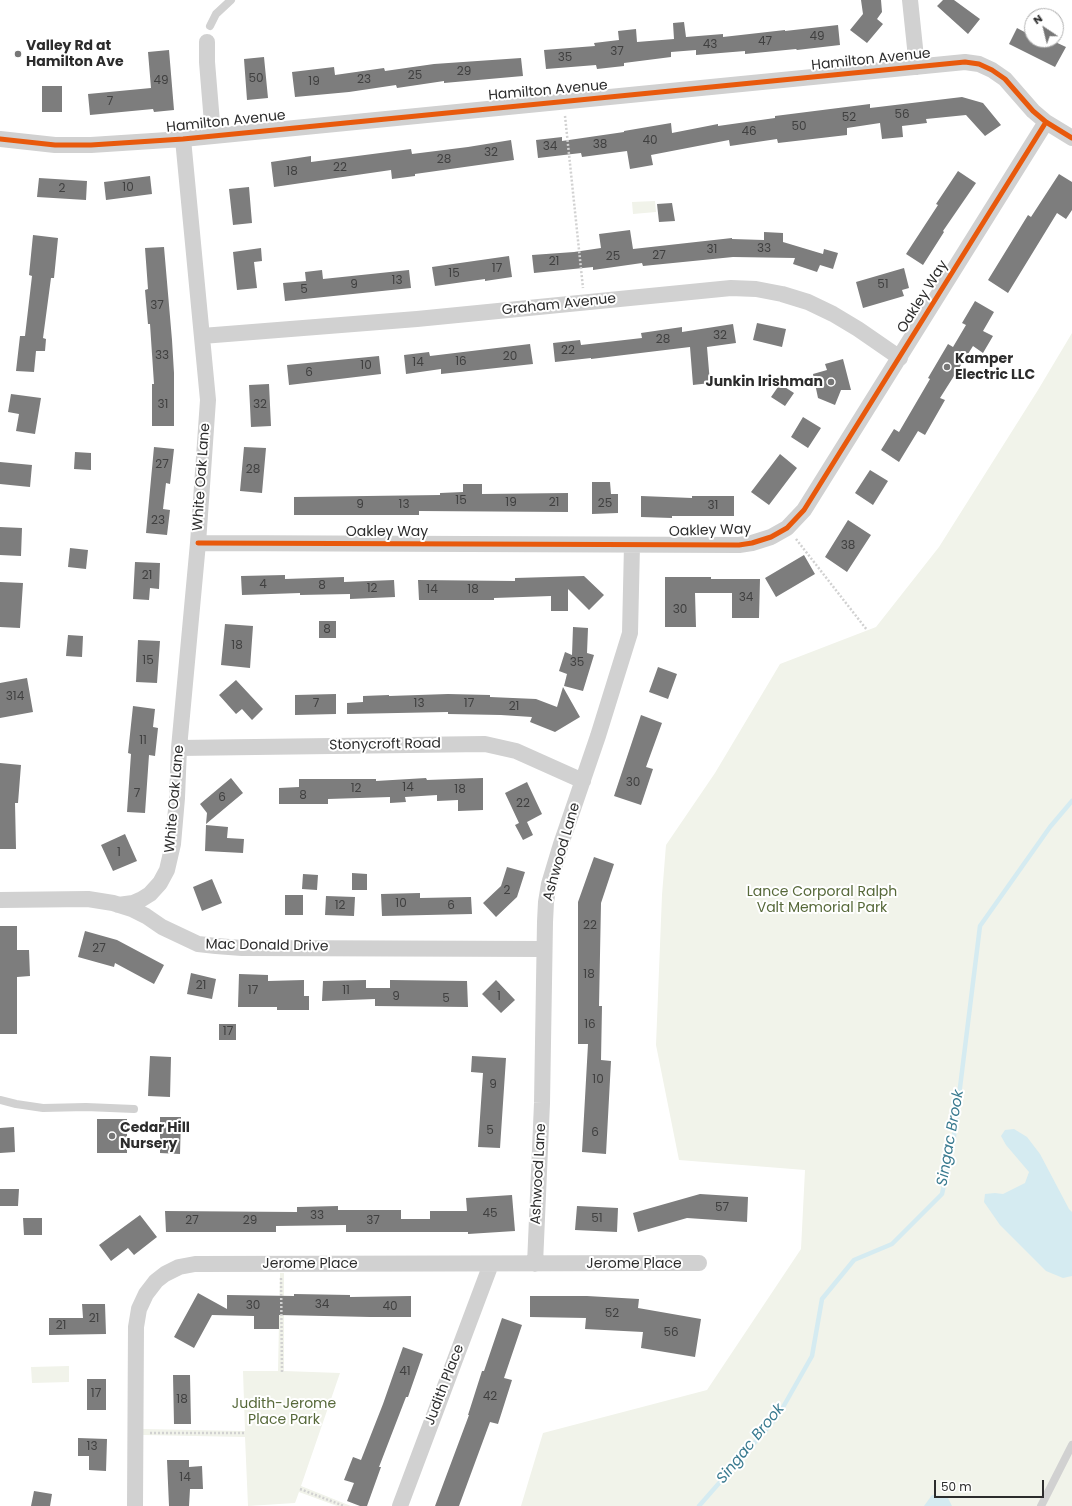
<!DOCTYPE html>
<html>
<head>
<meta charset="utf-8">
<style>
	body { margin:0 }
	#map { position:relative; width:1072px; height:1506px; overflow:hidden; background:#fff; font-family:Poppins,sans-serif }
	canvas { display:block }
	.north { position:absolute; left:1024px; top:8px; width:40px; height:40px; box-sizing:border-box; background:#fff; border:1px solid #ababab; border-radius:50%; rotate:325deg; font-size:11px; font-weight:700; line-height:16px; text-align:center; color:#2c2c2c }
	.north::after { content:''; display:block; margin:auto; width:14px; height:18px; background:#767676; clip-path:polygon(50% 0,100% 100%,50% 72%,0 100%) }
	.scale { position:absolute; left:934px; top:1480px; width:110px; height:18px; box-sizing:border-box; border:2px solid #2c2c2c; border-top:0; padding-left:5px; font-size:12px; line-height:14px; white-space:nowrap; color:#2c2c2c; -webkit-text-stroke:3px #fff; paint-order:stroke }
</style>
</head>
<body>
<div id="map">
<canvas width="1072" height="1506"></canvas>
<div class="north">N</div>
<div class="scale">50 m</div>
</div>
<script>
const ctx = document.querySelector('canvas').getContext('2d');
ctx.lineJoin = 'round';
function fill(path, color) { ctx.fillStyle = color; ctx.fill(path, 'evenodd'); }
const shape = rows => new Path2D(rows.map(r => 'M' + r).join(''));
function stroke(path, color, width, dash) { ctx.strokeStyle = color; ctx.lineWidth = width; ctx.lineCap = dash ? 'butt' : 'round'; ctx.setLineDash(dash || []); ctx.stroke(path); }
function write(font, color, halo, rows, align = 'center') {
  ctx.font = font + ' Poppins,sans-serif'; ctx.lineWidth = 4; ctx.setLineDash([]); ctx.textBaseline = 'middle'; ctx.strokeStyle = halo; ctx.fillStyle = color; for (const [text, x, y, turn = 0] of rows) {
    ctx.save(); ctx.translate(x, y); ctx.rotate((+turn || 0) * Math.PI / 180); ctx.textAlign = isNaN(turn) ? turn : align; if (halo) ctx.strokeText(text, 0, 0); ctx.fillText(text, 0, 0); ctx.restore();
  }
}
fill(shape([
	[655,201,656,212,633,214,632,202],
	[1072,333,1072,1506,521,1506,543,1433,707,1390,801,1249,805,1170,679,1160,656,1045,662,895,666,845,715,773,780,664,876,627,939,547,1038,390],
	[280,1273,284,1273,284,1371,340,1373,301,1486,351,1506,337,1506,299,1492,295,1503,248,1506,245,1437,143,1435,143,1429,245,1431,243,1371,278,1371],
	[69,1366,69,1382,32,1383,31,1367]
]), '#f1f3ea');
fill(shape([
	[1014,1129,1027,1137,1040,1154,1069,1209,1072,1212,1072,1276,1063,1278,1046,1271,1000,1225,984,1202,985,1194,995,1193,1003,1194,1025,1183,1029,1172,1006,1145,1001,1136,1005,1130],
	[932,1495,942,1496,948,1498,952,1506,924,1506]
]), '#d5ebf1');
stroke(shape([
	[699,1506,778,1416,812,1356,822,1299,854,1260,892,1244,942,1194,953,1144,980,926,1050,827,1072,801]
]), '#d5ebf1', 4.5);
fill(shape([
	[861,0,881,0,882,12,877,19,883,24,867,43,850,30,863,14],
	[943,0,954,0,980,19,968,34,937,6],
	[684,22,686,37,723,34,723,37,785,30,785,31,838,25,840,45,797,50,796,49,745,54,745,51,696,55,696,50,671,52,671,57,624,63,624,66,597,69,596,65,546,69,544,50,595,46,594,43,619,40,618,31,636,29,637,42,674,39,673,23],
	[1017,28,1032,36,1032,40,1051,40,1066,47,1055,67,1009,44],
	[169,50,174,110,154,112,153,109,90,115,88,94,151,88,148,52],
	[264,57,268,98,247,100,244,59],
	[521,58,523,76,444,83,444,81,397,88,396,85,349,92,295,97,292,72,334,67,335,75,384,68,385,71,434,64],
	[42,86,62,86,62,112,42,112],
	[962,97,983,103,1001,125,985,136,966,115,926,119,927,123,902,126,903,137,882,139,880,123,847,128,847,135,778,143,777,139,730,146,729,140,651,155,653,165,630,169,627,151,582,157,581,153,538,158,536,140,562,137,562,141,624,132,624,131,671,123,672,133,718,124,718,126,775,118,775,116,870,104,870,108],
	[511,140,514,160,415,174,415,176,392,179,391,170,274,187,271,162,311,156,311,162,411,149,412,154,468,147],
	[958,171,976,183,943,231,944,232,923,265,906,254,938,205,936,204],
	[1059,174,1072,182,1072,210,1066,219,1057,213,1008,293,988,280,1028,215,1031,217],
	[150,176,152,194,106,200,104,182],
	[39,178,87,181,86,200,37,197],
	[249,187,252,223,233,225,229,189],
	[672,203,675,221,659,222,657,204],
	[630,230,633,249,732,238,732,239,764,240,764,232,783,233,783,242,823,254,824,249,838,253,833,269,820,265,817,272,793,264,795,258,733,257,643,266,642,263,593,270,593,267,534,273,532,255,574,252,601,248,599,234],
	[33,235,58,238,54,278,51,278,43,338,46,339,45,351,36,351,34,372,16,371,20,336,25,336,32,276,29,275],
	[164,247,172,340,174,373,174,426,152,426,152,384,154,384,150,324,148,324,145,290,148,289,145,248],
	[261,248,262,261,254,262,257,288,237,290,233,252],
	[509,256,512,277,485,281,485,279,435,286,432,267],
	[904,268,909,288,902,290,904,296,863,308,856,282],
	[322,270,323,279,409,270,411,288,285,301,283,283,306,281,305,272],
	[975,301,994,312,983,331,993,336,983,353,973,346,940,398,945,400,925,435,918,431,899,462,881,450,894,429,899,432,930,379,928,378,948,344,953,347,966,325,962,323],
	[757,323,786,329,782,347,753,340],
	[733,324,736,343,707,347,710,383,693,385,690,347,591,359,591,358,555,362,553,343,580,340,581,345,642,338,641,333,682,327,682,332],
	[530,344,533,364,441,374,441,369,406,374,404,355,429,352,430,356],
	[379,356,381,374,289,385,287,365],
	[843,359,851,390,841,390,835,405,818,398,813,374,827,370,825,364],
	[269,384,271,426,251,427,249,385],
	[780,384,794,393,785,406,771,397],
	[11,394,41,398,35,434,16,431,19,414,8,412],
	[803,417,821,428,808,448,791,437],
	[154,447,174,449,170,484,166,483,163,509,170,510,167,535,146,533],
	[244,447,266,448,262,493,240,491],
	[75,452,91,453,91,470,74,469],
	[780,454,797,468,769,505,751,492],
	[0,462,32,465,30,487,0,484],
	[870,470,888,481,873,505,855,493],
	[592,482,610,482,611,494,618,494,618,513,592,514],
	[463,484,482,484,482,494,568,493,568,512,419,511,419,515,294,515,294,497,440,495,440,493,463,492],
	[641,496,692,498,692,496,734,496,734,516,672,516,672,518,641,517],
	[848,520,871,535,847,572,825,557],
	[0,527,22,528,21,556,0,555],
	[70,548,88,550,86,569,68,567],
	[804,555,815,574,776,597,765,578],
	[135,562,160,563,159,589,150,588,149,600,133,599],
	[285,575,285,579,344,577,344,582,394,580,395,597,350,599,350,594,300,595,300,593,242,595,241,576],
	[584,576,604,595,589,610,568,589,568,611,551,611,551,596,494,598,494,600,419,600,418,580,515,581,515,578],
	[665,577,711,577,711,579,760,579,759,618,732,618,732,593,695,593,696,627,665,627],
	[0,582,23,583,20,628,0,627],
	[319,621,336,621,336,638,319,638],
	[225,624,253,626,250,668,221,665],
	[573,627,588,628,587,653,594,655,583,691,564,686,567,674,559,671,565,652,572,655],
	[68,635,83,636,82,657,66,656],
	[138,640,160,641,157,683,136,682],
	[658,667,677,674,668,699,649,692],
	[27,678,33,712,0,718,0,683],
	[236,680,263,709,252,720,242,709,236,714,219,695],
	[563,687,580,717,555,732,530,722,532,717,501,715,448,714,448,712,347,714,347,703,363,702,363,696,389,695,389,696,448,694,490,695,490,697,536,699,557,707],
	[336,694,336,714,295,715,295,695],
	[133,706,155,709,153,727,158,728,155,756,149,755,145,813,127,812,131,754,128,753],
	[641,715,662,723,646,767,653,769,641,805,614,796],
	[0,763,21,765,18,803,15,803,16,849,0,849],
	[231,778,243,793,206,824,207,813,200,804],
	[426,778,427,780,483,778,483,810,458,811,458,800,437,801,437,795,405,797,406,802,390,803,390,797,328,799,328,804,279,804,279,788,299,787,299,779,376,779,376,781],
	[527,782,542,814,527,822,533,835,523,840,515,825,519,823,505,793],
	[206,825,228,827,227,838,244,839,243,853,205,851],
	[125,834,137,861,113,871,101,845],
	[594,857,614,864,601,903,599,1006,602,1006,601,1060,611,1061,606,1154,582,1152,588,1044,578,1044,578,902],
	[507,867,525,872,517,897,496,917,483,903,501,886],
	[352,873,367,874,367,890,352,890],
	[303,874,318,875,317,890,302,889],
	[212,879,222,903,202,911,193,887],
	[420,893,420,898,471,897,472,914,382,916,381,894],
	[285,895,303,895,303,915,285,915],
	[326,896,355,897,354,916,325,915],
	[0,926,17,926,17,950,29,950,30,976,17,977,17,1034,0,1034],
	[85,931,117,940,164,965,154,984,115,963,114,967,78,957],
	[191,973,216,979,212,999,187,994],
	[239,974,268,975,268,981,304,980,304,996,309,996,309,1010,277,1010,277,1007,238,1007],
	[366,980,366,988,390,988,390,980,467,981,468,1007,375,1006,375,999,322,1001,323,981],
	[496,980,515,1000,501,1013,482,994],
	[219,1024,236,1024,236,1040,219,1040],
	[150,1056,171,1057,170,1097,148,1096],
	[472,1056,506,1058,500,1148,478,1147,483,1073,471,1072],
	[160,1117,181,1117,180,1154,160,1153],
	[97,1119,127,1119,127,1153,97,1153],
	[14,1127,15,1152,0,1153,0,1128],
	[0,1189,19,1189,18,1206,0,1206],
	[700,1194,748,1197,747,1222,687,1218,638,1232,633,1213],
	[512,1195,515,1231,468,1234,468,1232,346,1232,346,1225,276,1226,276,1232,166,1232,165,1211,297,1212,297,1207,338,1206,338,1210,401,1210,401,1219,430,1219,430,1211,467,1211,466,1198],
	[577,1206,618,1208,617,1232,575,1230],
	[140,1215,157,1237,134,1255,128,1248,111,1261,99,1245],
	[23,1218,42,1218,42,1235,24,1235],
	[198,1293,227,1309,227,1295,294,1296,294,1294,350,1295,350,1297,411,1296,411,1317,370,1317,279,1315,279,1329,254,1329,254,1316,212,1315,194,1348,174,1337],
	[530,1296,587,1296,639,1299,638,1308,701,1319,695,1357,641,1348,643,1332,585,1329,586,1318,530,1317],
	[82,1304,105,1304,106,1334,49,1335,49,1318,83,1318],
	[502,1318,522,1325,504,1378,512,1380,498,1424,490,1422,459,1506,435,1506,469,1415,468,1415,482,1371,484,1371],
	[403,1347,423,1354,408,1397,406,1397,379,1467,381,1467,367,1506,360,1506,347,1501,354,1483,344,1480,353,1457,361,1460,383,1404],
	[173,1375,190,1375,191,1424,174,1424],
	[87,1379,106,1379,106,1410,87,1410],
	[78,1438,107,1439,106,1471,89,1470,89,1456,78,1456],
	[167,1460,189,1460,189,1467,202,1466,203,1489,190,1489,189,1506,169,1506],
	[34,1491,52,1494,50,1506,31,1506]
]), '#7d7d7d');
stroke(shape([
	[565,116,583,288],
	[796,539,867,630],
	[281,1278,282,1372],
	[150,1433,245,1433],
	[300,1489,344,1506]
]), '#d1d1d1', 2.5, [2, 2]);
stroke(shape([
	[210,26,216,14,231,0],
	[0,1100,16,1104,43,1108,86,1107,134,1109],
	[1041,1506,1072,1445]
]), '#d1d1d1', 8);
stroke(shape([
	[910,0,917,67],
	[207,42,207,62,213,135],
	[0,139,55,145,91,145,183,139,965,62,979,64,992,70,1005,79,1033,111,1046,122,1072,138],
	[202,336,417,319,731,288,756,289,782,294,808,302,833,314,858,329,900,358],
	[198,543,739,545,752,543,771,537,787,528,804,510,1046,122],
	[179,748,485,744,516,751,583,781],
	[0,900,88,899,113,903,132,909,146,916,162,927,198,944,216,946,242,948,544,949],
	[118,905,133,903,142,899,150,894,160,883,167,870,173,844,177,798,179,748,198,543,208,400,183,139],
	[535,1264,542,1103,545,922,546,902,549,884,561,844,598,736,630,633,632,545],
	[135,1506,136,1327,139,1309,146,1294,156,1281,165,1274,179,1267,195,1264,699,1263],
	[400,1506,491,1264]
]), '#d1d1d1', 16);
stroke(shape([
	[0,139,55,145,91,145,183,139,965,62,979,64,992,70,1005,79,1033,111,1046,122,1072,138],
	[198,543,739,545,752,543,771,537,787,528,804,510,1046,122]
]), '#e8590c', 5);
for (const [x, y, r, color] of [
	[18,54,4,"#767676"],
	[947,367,4,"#767676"],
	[831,382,4,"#767676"],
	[112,1136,4,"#767676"]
]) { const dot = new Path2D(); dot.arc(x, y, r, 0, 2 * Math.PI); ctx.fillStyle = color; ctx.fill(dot); stroke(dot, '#fff', 1.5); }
write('12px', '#404040', null, [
	["49",817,37],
	["47",765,42],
	["43",710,45],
	["37",617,52],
	["35",565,58],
	["29",464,72],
	["25",415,76],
	["50",256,79],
	["23",364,80],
	["49",161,81],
	["19",314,82],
	["7",110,102],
	["56",902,115],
	["52",849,118],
	["50",799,127],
	["46",749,132],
	["40",650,141],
	["38",600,145],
	["34",550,147],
	["32",491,153],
	["28",444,160],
	["22",340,168],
	["18",292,172],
	["10",128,188],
	["2",62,189],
	["33",764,249],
	["31",712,250],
	["27",659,256],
	["25",613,257],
	["21",554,262],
	["17",497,269],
	["15",454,274],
	["13",397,281],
	["9",354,285],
	["51",883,285],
	["5",304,290],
	["37",157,306],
	["32",720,336],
	["28",663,340],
	["22",568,351],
	["33",162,356],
	["20",510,357],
	["16",461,362],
	["14",418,363],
	["10",366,366],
	["6",309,373],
	["31",163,405],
	["32",260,405],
	["27",162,465],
	["28",253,470],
	["15",461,501],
	["19",511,503],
	["21",554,503],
	["25",605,504],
	["9",360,505],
	["13",404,505],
	["31",713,506],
	["23",158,521],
	["38",848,546],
	["21",147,576],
	["4",263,585],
	["8",322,586],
	["12",372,589],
	["14",432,590],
	["18",473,590],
	["34",746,598],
	["30",680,610],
	["8",327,630],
	["18",237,646],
	["15",148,661],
	["35",577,663],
	["314",15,697],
	["7",316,704],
	["13",419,704],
	["17",469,704],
	["21",514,707],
	["11",143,741],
	["30",633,783],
	["14",408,788],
	["12",356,789],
	["18",460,790],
	["7",137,794],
	["8",303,796],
	["6",222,798],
	["22",523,804],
	["1",119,853],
	["2",507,891],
	["10",401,904],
	["12",340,906],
	["6",451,906],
	["22",590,926],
	["27",99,949],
	["18",589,975],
	["21",201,986],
	["17",253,991],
	["11",346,991],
	["9",396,997],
	["1",499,997],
	["5",446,999],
	["16",590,1025],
	["17",228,1032],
	["10",598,1080],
	["9",493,1085],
	["5",490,1131],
	["6",595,1133],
	["57",722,1208],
	["45",490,1214],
	["33",317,1216],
	["51",597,1219],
	["27",192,1221],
	["29",250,1221],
	["37",373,1221],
	["34",322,1305],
	["30",253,1306],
	["40",390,1307],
	["52",612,1314],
	["21",94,1319],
	["21",61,1326],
	["56",671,1333],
	["41",405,1372],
	["17",96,1394],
	["42",490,1397],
	["18",182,1400],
	["13",92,1447],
	["14",185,1478]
]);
write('bold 14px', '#2c2c2c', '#fff', [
	["Valley Rd at",26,46],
	["Hamilton Ave",26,62],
	["Kamper",955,359],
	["Electric LLC",955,375],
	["Junkin Irishman",823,382,"right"],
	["Cedar Hill",120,1128],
	["Nursery",120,1144]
], 'left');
write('14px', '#2c2c2c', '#fff', [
	["Hamilton Avenue",871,60,-6],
	["Hamilton Avenue",548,91,-5],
	["Hamilton Avenue",226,122,-6],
	["Oakley Way",923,297,-58],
	["Graham Avenue",559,305,-6],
	["White Oak Lane",202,477,-86],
	["Oakley Way",710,531,-2],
	["Oakley Way",387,532],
	["Stonycroft Road",385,745,-1],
	["White Oak Lane",175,799,-85],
	["Ashwood Lane",562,852,-74],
	["Mac Donald Drive",267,946,1],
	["Ashwood Lane",539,1174,-87],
	["Jerome Place",310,1264],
	["Jerome Place",634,1264],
	["Judith Place",445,1385,-69]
]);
write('14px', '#566839', '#fff', [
	["Lance Corporal Ralph",822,892],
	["Valt Memorial Park",822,908],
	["Judith-Jerome",284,1404],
	["Place Park",284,1420]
]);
write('italic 15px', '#397a8f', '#fff', [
	["Singac Brook",951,1138,-80],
	["Singac Brook",751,1444,-51]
]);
</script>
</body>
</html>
